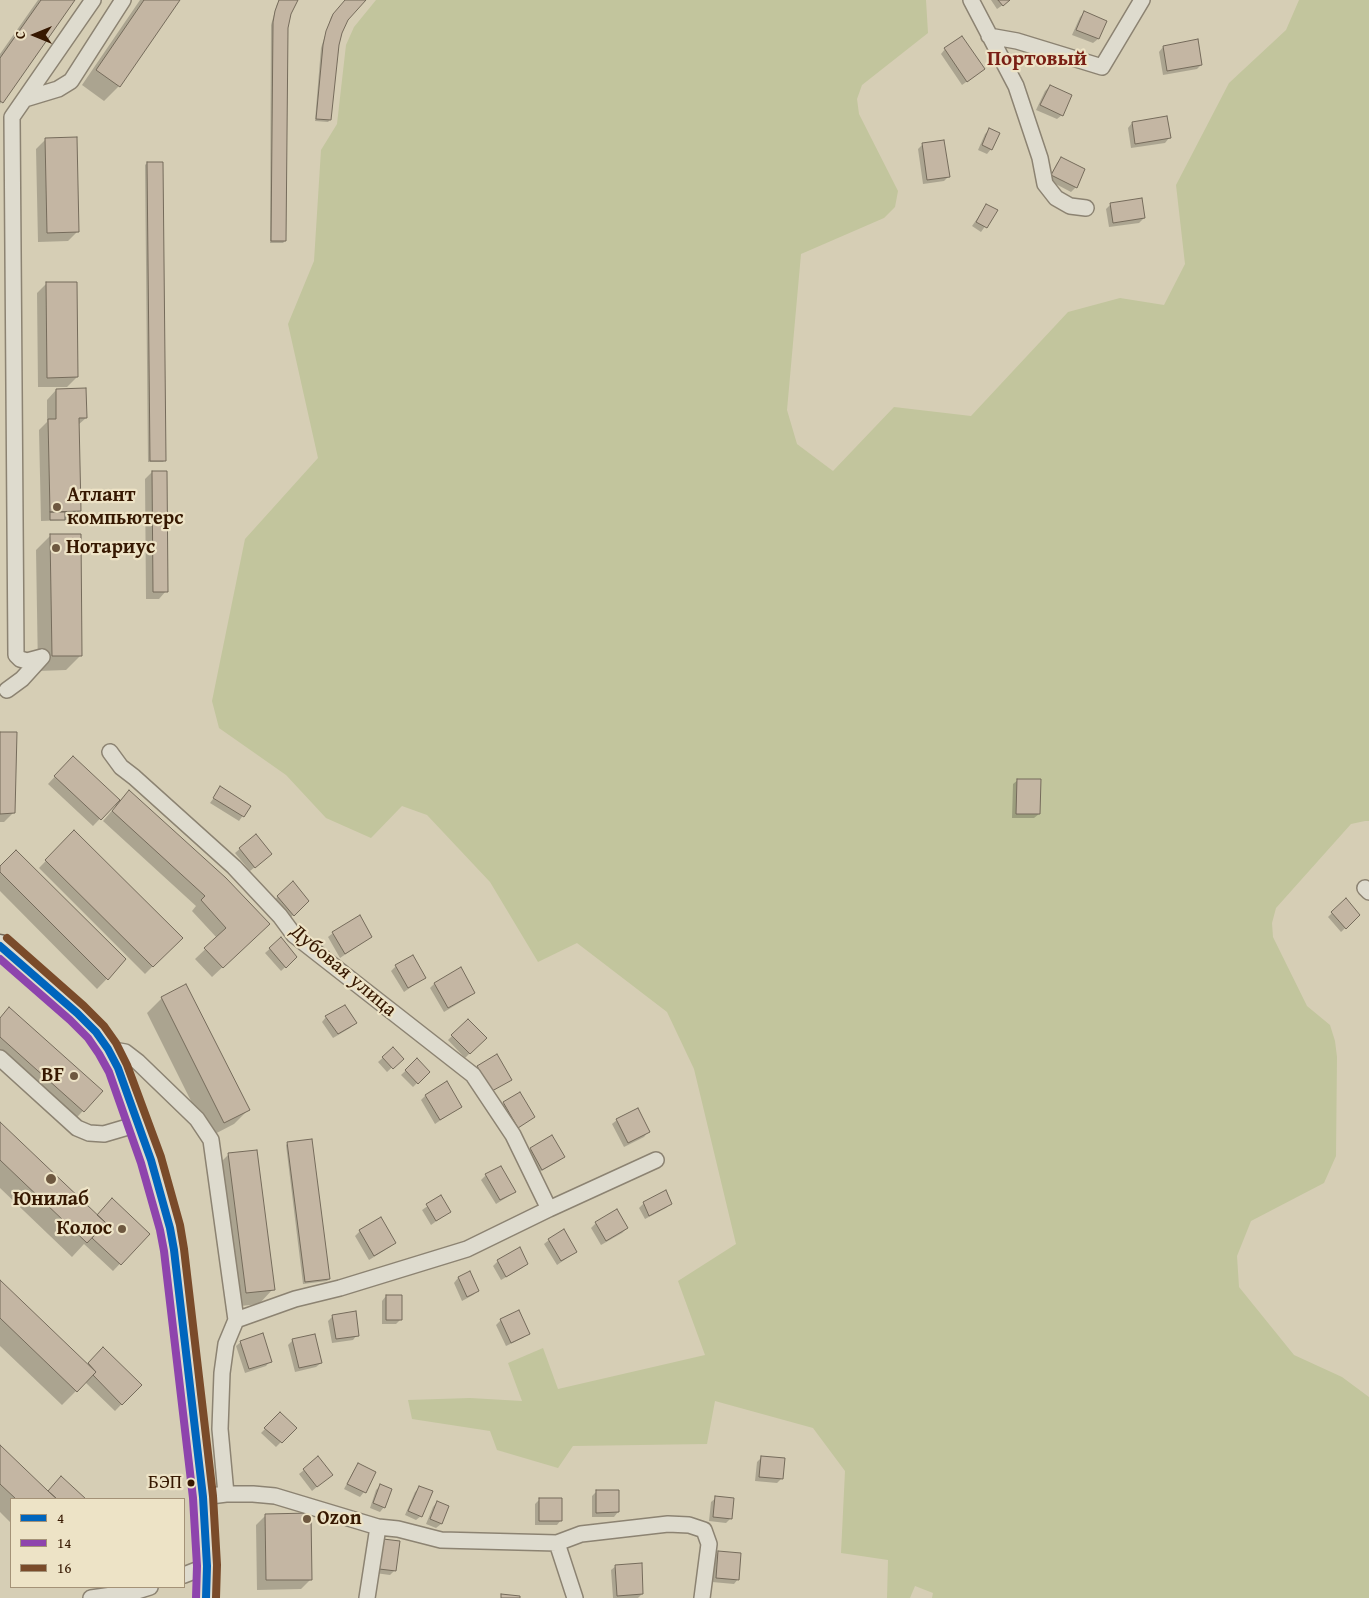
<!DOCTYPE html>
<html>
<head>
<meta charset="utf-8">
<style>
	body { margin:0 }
	#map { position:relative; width:1369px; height:1598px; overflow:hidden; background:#d6ceb5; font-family:"Gentium Book Plus",serif }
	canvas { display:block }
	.legend { position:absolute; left:10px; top:1498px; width:175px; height:90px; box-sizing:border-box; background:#ede3c6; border:1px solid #a49277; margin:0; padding:6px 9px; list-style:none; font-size:15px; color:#361801 }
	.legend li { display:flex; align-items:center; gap:10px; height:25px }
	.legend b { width:25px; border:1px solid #a49277 }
	.north { position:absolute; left:10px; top:10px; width:50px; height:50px; -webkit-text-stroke:4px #ede3c6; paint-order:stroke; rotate:270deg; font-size:14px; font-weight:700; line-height:20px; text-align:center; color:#361801 }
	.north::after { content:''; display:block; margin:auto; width:18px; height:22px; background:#361801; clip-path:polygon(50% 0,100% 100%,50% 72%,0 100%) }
</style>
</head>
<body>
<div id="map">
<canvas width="1369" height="1598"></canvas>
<ul class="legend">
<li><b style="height:6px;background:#0065bd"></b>4</li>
<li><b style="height:6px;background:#8e44ad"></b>14</li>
<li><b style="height:6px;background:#7a4b2a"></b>16</li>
</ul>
<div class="north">С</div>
</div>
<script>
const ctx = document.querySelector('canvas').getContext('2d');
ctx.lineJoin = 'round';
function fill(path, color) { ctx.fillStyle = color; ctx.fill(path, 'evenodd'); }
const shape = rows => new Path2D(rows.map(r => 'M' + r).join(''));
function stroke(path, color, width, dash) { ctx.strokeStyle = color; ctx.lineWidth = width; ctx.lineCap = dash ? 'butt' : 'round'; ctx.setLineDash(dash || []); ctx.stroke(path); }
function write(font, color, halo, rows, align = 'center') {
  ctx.font = font + ' "Gentium Book Plus",serif'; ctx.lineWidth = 4.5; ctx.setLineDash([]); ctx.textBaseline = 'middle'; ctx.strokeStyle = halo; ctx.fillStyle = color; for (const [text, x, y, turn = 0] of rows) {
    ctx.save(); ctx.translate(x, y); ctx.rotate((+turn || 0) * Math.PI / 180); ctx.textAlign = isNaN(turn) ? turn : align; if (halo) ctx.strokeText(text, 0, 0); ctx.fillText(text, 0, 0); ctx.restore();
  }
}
fill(shape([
	[376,0,926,0,928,33,862,85,857,99,859,114,898,191,895,207,884,218,801,254,787,410,797,444,833,471,894,407,971,416,1068,312,1120,298,1164,305,1185,264,1176,185,1229,83,1286,30,1299,0,1369,0,1369,821,1365,821,1351,824,1276,908,1272,923,1273,937,1307,1006,1330,1025,1335,1041,1337,1057,1336,1156,1324,1183,1251,1221,1237,1256,1239,1287,1294,1355,1342,1377,1369,1397,1369,1598,932,1598,933,1593,915,1586,910,1598,887,1598,888,1560,841,1553,845,1471,813,1428,715,1401,707,1444,573,1446,558,1468,497,1450,490,1431,412,1419,408,1400,470,1398,522,1401,508,1363,543,1348,558,1389,705,1355,678,1281,736,1244,694,1069,667,1012,577,943,538,962,490,882,427,815,402,806,371,838,326,818,286,775,219,728,212,701,245,539,318,458,288,324,314,261,321,150,337,124,346,45,354,27]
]), '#c2c59d');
fill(shape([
	[38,0,74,0,0,104,0,54],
	[140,0,178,0,119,86,104,101,82,85],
	[280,0,297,0,290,13,287,28,285,241,283,243,270,243,271,25,277,4],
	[347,0,365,0,347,19,341,33,338,45,330,120,328,122,315,121,321,48,331,17],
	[991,0,1010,0,997,9],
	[1084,13,1105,21,1098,39,1093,43,1072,35,1080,17],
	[1197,41,1201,65,1197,69,1163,75,1159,52,1163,47],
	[945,49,984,69,962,85,941,54],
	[1050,86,1062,115,1057,119,1036,110,1045,91],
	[1132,123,1169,138,1165,143,1131,148,1128,128],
	[990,129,991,149,987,154,978,150,985,134],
	[46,139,77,232,68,241,38,242,36,149],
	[923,144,949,176,944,181,923,184,918,149],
	[1061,159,1076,187,1071,192,1048,180,1057,163],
	[147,163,165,460,163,462,148,462,145,165],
	[1111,204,1144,218,1139,223,1109,227,1106,209],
	[987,205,996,211,981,232,972,226],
	[47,283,77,377,67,387,38,387,37,293],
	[56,390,86,418,78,425,79,511,70,520,41,521,39,430,47,422,47,400],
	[152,472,166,591,159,599,146,599,145,479],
	[51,535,81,655,66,670,38,671,36,550],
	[0,734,14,812,4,822,0,822],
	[73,757,120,801,129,792,258,934,212,977,195,959,217,938,192,911,196,906,103,821,116,806,114,804,93,826,48,784],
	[1018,780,1039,814,1034,818,1012,818,1013,784],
	[221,788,250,806,239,821,210,803],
	[74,832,181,938,145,974,39,868],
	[256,835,266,858,250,871,235,853],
	[0,868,125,960,97,989,0,891],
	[293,883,308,901,289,919,273,901],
	[1346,899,1359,915,1341,932,1328,917],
	[333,933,371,937,340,958,328,937],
	[281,939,296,957,281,971,265,953],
	[396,966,424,978,404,992,391,971],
	[460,969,474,992,469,997,444,1012,430,988,434,984],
	[186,986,248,1110,234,1124,209,1137,147,1013,162,998],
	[326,1017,355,1023,350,1028,333,1038,322,1022],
	[0,1018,101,1091,69,1126,0,1065],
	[468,1020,485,1038,465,1058,448,1040],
	[393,1049,402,1058,387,1072,378,1062],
	[417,1060,428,1072,413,1087,401,1075],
	[478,1067,510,1079,487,1095,473,1071],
	[520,1093,533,1117,513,1131,499,1107],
	[425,1096,460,1107,435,1124,421,1100],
	[617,1120,648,1132,644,1137,624,1147,612,1124],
	[0,1124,97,1216,148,1234,113,1271,84,1244,72,1257,0,1188],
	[288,1143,329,1279,327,1281,303,1284,286,1145],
	[531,1149,563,1156,559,1161,538,1173,526,1153],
	[229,1154,273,1289,259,1304,232,1307,214,1169],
	[486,1175,514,1192,509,1196,496,1204,481,1180],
	[441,1197,449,1212,431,1225,422,1210],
	[644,1203,670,1204,666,1208,645,1219,639,1208],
	[381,1219,394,1243,390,1247,369,1260,355,1236,360,1231],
	[596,1223,627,1228,622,1233,601,1245,591,1228],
	[549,1240,576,1252,557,1265,544,1244],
	[498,1261,527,1264,522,1268,501,1280,493,1266],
	[470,1273,478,1291,473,1295,462,1301,454,1283,458,1278],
	[0,1281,88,1365,103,1349,140,1385,115,1411,85,1382,62,1405,0,1346],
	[386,1296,401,1319,396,1324,382,1324,382,1301],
	[518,1312,528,1333,523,1338,506,1346,496,1325,501,1320],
	[333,1316,357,1335,353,1340,332,1343,328,1321],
	[293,1340,321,1363,316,1367,295,1372,288,1345],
	[241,1342,270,1361,266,1366,245,1373,236,1346],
	[280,1414,295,1428,276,1447,261,1433],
	[0,1447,48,1492,61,1478,84,1499,11,1499,11,1523,0,1512],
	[762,1457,782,1478,777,1483,755,1481,757,1462],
	[359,1465,364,1492,360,1497,344,1489,354,1470],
	[304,1470,326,1479,312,1491,299,1474],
	[380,1486,384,1507,380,1512,370,1508,376,1490],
	[420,1487,421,1516,416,1520,405,1515,415,1492],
	[597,1491,618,1512,614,1517,592,1517,592,1496],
	[716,1498,731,1518,726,1523,709,1521,711,1502],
	[540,1499,561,1520,557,1525,535,1525,535,1504],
	[437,1502,448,1507,441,1524,436,1528,426,1524,433,1507],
	[266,1515,311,1579,301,1589,257,1590,256,1525],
	[383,1540,395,1570,390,1575,375,1573],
	[718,1552,738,1579,734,1584,712,1582,714,1557],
	[616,1566,642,1594,638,1598,613,1598,611,1570]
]), '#0003');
const building = shape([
	[41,0,75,0,3,103,0,101,0,58,41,0],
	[144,0,180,0,120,87,96,70,144,0],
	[279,0,298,0,291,14,288,28,286,241,271,241,273,22,275,11,279,0],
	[345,0,366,0,348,20,342,33,339,45,331,120,316,119,323,45,326,31,333,14,345,0],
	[998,0,1010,0,1003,6,998,0],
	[1084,11,1107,21,1099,39,1076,30,1084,11],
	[962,36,985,69,967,82,944,48,962,36],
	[1198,39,1202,65,1167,71,1163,46,1198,39],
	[1050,85,1072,95,1063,116,1040,105,1050,85],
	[1167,116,1171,138,1135,144,1132,122,1167,116],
	[989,128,1000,133,992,150,982,145,989,128],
	[77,137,79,232,47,233,45,138,77,137],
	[944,140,950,177,927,180,922,143,944,140],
	[1061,157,1085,169,1077,188,1051,175,1061,157],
	[147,162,163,162,166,461,150,461,147,162],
	[1142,198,1145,218,1113,223,1110,203,1142,198],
	[986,204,998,210,987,228,976,222,986,204],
	[46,282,77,282,78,377,47,378,46,282],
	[86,388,87,418,79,418,81,511,50,512,48,419,56,419,56,389,86,388],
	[152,471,167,471,168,592,153,592,152,471],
	[50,512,65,512,65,520,50,520,50,512],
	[50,534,81,534,82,656,52,656,50,534],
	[0,732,17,732,15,813,0,814,0,732],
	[73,756,120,800,101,820,54,776,73,756],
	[1017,779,1041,779,1040,814,1016,814,1017,779],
	[220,786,251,806,244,817,213,798,220,786],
	[129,790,226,878,270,924,223,968,204,948,226,928,201,900,205,896,112,811,129,790],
	[74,830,183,938,153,967,45,860,74,830],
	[256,834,272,854,255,868,239,848,256,834],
	[16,850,126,959,108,980,0,872,0,866,16,850],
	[293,881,309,901,294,916,277,896,293,881],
	[1346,898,1360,915,1346,929,1331,912,1346,898],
	[360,915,372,937,345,954,332,932,360,915],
	[281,937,297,957,286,968,269,948,281,937],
	[413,955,426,978,408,988,395,965,413,955],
	[461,967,475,993,448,1008,434,983,461,967],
	[186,984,250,1110,224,1123,161,997,186,984],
	[345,1005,357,1023,338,1034,325,1016,345,1005],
	[9,1007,103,1091,84,1112,0,1037,0,1018,9,1007],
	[468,1019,487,1038,470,1054,451,1035,468,1019],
	[393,1047,404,1059,393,1069,382,1057,393,1047],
	[497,1054,512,1080,492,1091,477,1066,497,1054],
	[417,1058,430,1072,418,1084,405,1070,417,1058],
	[447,1081,462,1107,440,1120,425,1095,447,1081],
	[520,1092,535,1117,518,1128,503,1102,520,1092],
	[638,1108,650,1132,628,1143,616,1119,638,1108],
	[0,1122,106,1223,87,1243,0,1160,0,1122],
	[552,1135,565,1157,542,1170,530,1148,552,1135],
	[312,1139,330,1279,305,1282,287,1142,312,1139],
	[257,1150,275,1290,246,1293,228,1153,257,1150],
	[501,1166,516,1192,500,1200,485,1174,501,1166],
	[666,1190,672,1204,649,1216,643,1202,666,1190],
	[441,1195,451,1212,436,1221,426,1204,441,1195],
	[112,1198,150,1234,121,1265,92,1238,106,1223,97,1215,112,1198],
	[617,1209,628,1228,606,1241,595,1222,617,1209],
	[381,1217,396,1243,374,1256,359,1230,381,1217],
	[564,1229,577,1252,561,1261,548,1239,564,1229],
	[520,1247,528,1264,506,1277,497,1260,520,1247],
	[470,1271,479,1291,467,1297,458,1277,470,1271],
	[0,1280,96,1372,77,1392,0,1318,0,1280],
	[386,1295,402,1295,402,1320,386,1320,386,1295],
	[519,1310,530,1334,511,1343,500,1319,519,1310],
	[356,1311,359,1336,336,1339,332,1315,356,1311],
	[263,1333,272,1362,249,1369,240,1341,263,1333],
	[315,1334,322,1363,299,1368,292,1339,315,1334],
	[103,1347,142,1385,122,1405,93,1375,96,1372,88,1363,103,1347],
	[280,1412,297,1428,282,1443,264,1428,280,1412],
	[0,1445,48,1491,57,1499,16,1499,0,1484,0,1445],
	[318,1456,333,1475,317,1487,303,1469,318,1456],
	[761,1456,785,1458,783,1479,759,1477,761,1456],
	[358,1463,376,1472,366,1493,347,1484,358,1463],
	[61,1476,86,1499,57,1499,48,1491,61,1476],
	[380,1484,392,1489,385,1508,373,1503,380,1484],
	[419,1486,433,1491,422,1517,408,1511,419,1486],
	[596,1490,619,1490,619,1512,596,1513,596,1490],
	[715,1496,734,1498,732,1519,713,1517,715,1496],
	[539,1498,562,1498,562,1521,539,1521,539,1498],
	[437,1501,449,1506,442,1524,430,1519,437,1501],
	[311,1513,312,1580,266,1580,265,1514,311,1513],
	[383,1539,400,1541,396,1571,379,1569,383,1539],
	[718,1551,741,1553,739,1580,716,1578,718,1551],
	[642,1563,643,1594,617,1596,615,1565,642,1563],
	[501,1594,520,1596,520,1598,501,1598,501,1594]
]);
fill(building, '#c4b6a3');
stroke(building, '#756b5b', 1);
const street = shape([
	[971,0,1016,86,1040,158,1045,184,1056,198,1070,206,1086,208],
	[989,36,1017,41,1102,67,1142,0],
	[25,99,58,89,71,81,123,0],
	[42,657,27,661,20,659,16,655,12,117,93,0],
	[7,690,22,679,42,657],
	[110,752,121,767,134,777,234,867,280,916,294,935,473,1075,513,1135,549,1209],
	[1365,888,1369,892],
	[108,1049,125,1052,138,1062,197,1119,211,1140,236,1320],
	[0,1058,77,1128,89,1133,104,1134,138,1124],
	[226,1494,220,1429,222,1373,226,1344,236,1320,295,1299,340,1288,467,1249,549,1209,656,1160],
	[203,1497,226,1494,253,1494,275,1496,378,1527,398,1529,441,1540,557,1543,581,1534,668,1524,689,1525,704,1530,709,1544,702,1598],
	[557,1543,575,1598],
	[184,1575,207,1566],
	[91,1598,134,1592,150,1587],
	[367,1598,378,1527]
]);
const secondary = shape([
	[0,946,77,1013,96,1032,108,1049,118,1068,151,1160,170,1228,174,1250,203,1497,207,1566,206,1598]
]);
stroke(street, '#8c8372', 18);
stroke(secondary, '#756b5b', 25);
stroke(street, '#dedbce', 15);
stroke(secondary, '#dedbce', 22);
stroke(shape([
	[0,946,77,1013,96,1032,108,1049,118,1068,151,1160,170,1228,174,1250,203,1497,207,1566,206,1598]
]), '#0065bd', 8);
stroke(shape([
	[0,959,70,1020,88,1038,99,1054,109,1072,141,1163,160,1230,164,1251,193,1498,197,1566,196,1598]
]), '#8e44ad', 8);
stroke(shape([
	[7,938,84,1006,104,1026,116,1043,127,1065,161,1157,180,1225,184,1249,213,1496,217,1565,216,1598]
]), '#7a4b2a', 8);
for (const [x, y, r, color] of [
	[57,507,5,"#6e5840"],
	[56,548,5,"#6e5840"],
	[74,1076,5,"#6e5840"],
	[51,1179,6,"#6e5840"],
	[122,1229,5,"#6e5840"],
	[191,1483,4.5,"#361801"],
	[307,1519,5,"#6e5840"]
]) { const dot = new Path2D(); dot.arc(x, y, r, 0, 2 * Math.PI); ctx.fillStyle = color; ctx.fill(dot); stroke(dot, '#ede3c6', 2); }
write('19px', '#361801', '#ede3c6', [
	["БЭП",182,1483]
], 'right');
write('bold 20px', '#361801', '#ede3c6', [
	["Атлант",67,496],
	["компьютерс",67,519],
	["Нотариус",66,548],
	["BF",64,1076,"right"],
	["Юнилаб",51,1200,"center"],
	["Колос",112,1229,"right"],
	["Ozon",317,1519]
], 'left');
write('20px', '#361801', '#ede3c6', [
	["Дубовая улица",343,971,40]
]);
write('bold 21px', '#7a1f14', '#ede3c6', [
	["Портовый",1037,60]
]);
</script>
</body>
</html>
